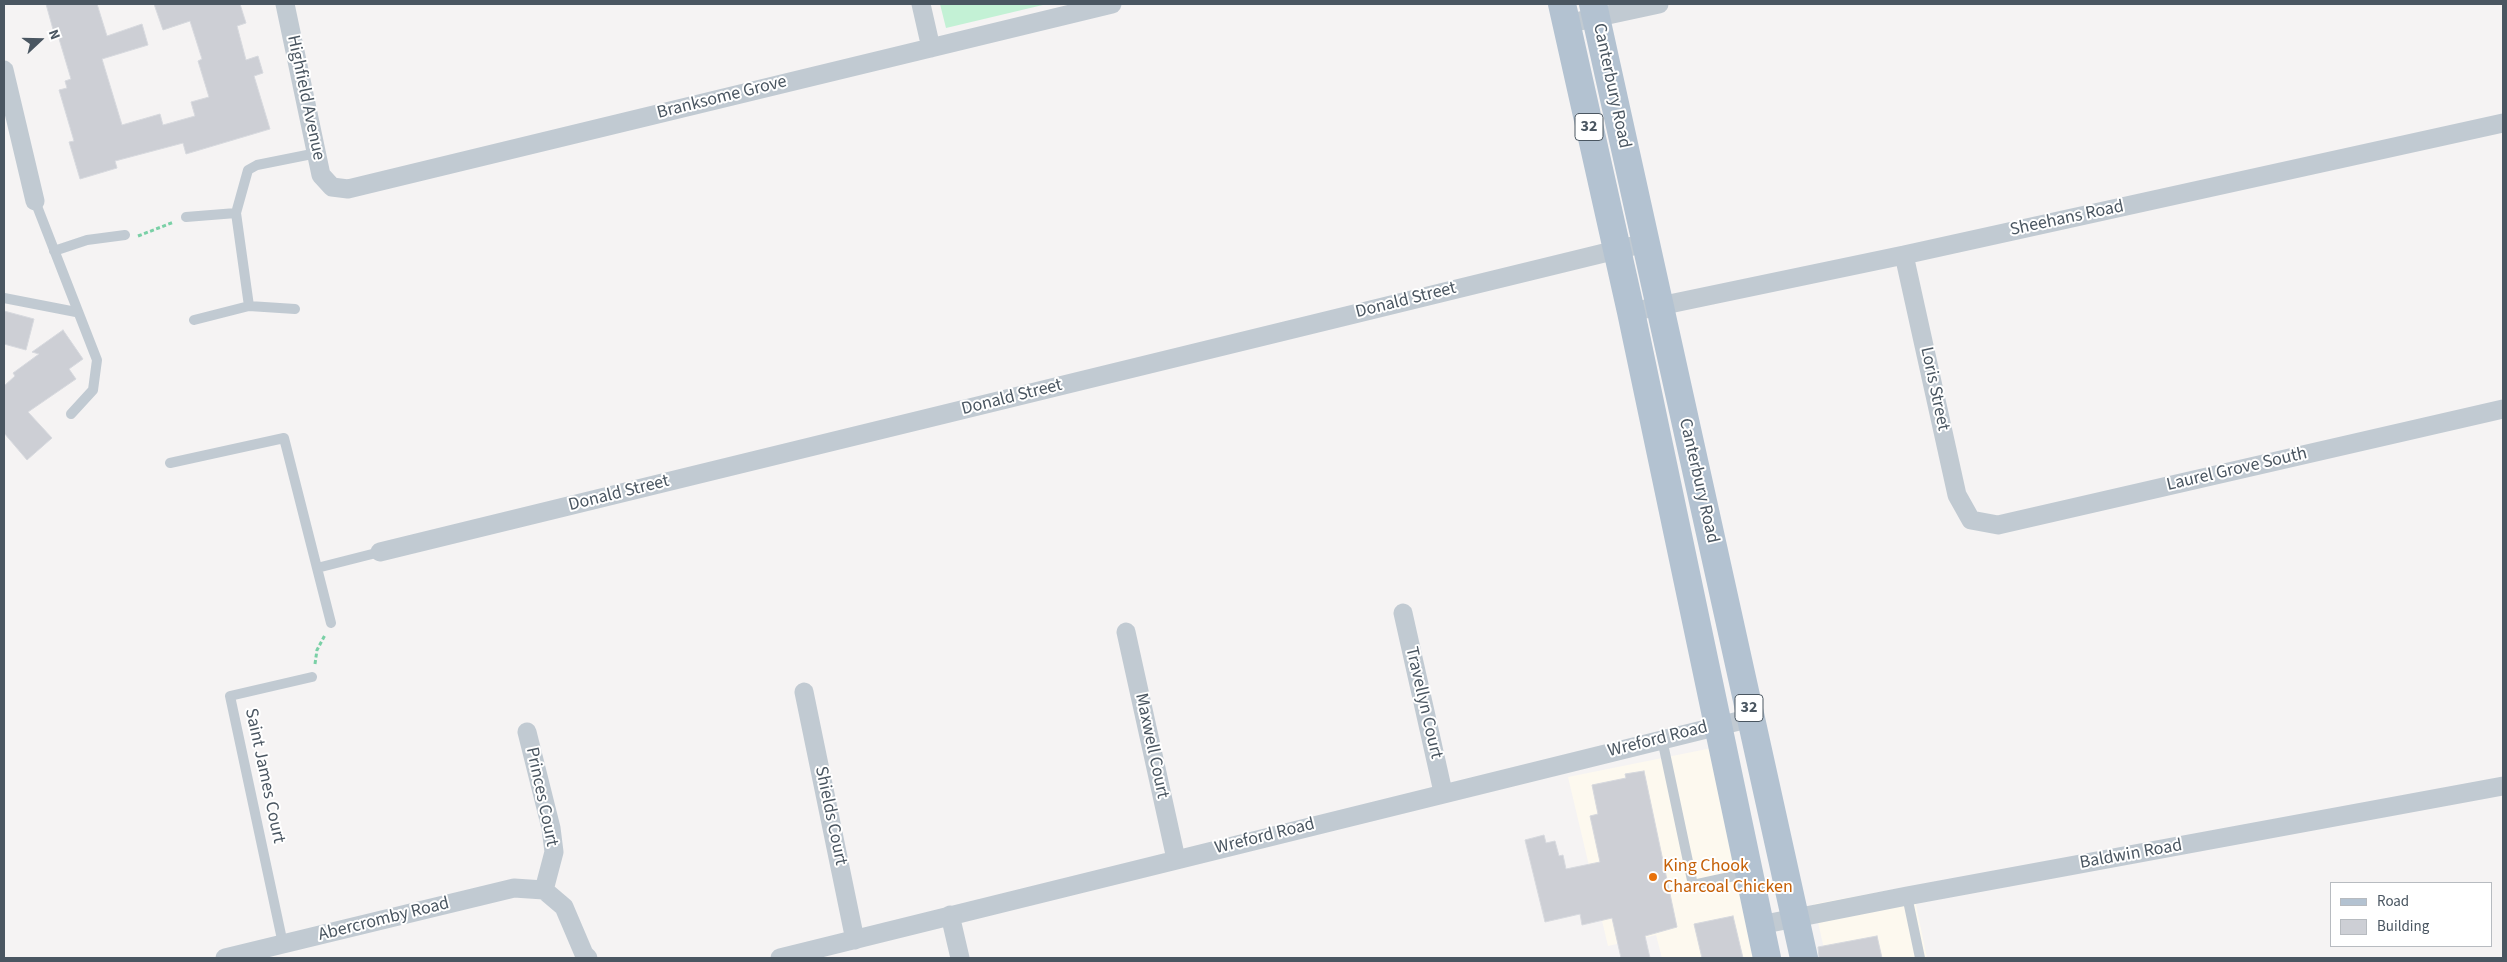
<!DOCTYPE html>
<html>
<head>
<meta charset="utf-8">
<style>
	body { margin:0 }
	#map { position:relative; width:2507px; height:962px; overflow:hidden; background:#f5f3f3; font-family:"Source Sans 3",sans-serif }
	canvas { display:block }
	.frame { position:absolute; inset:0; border:5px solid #4a5661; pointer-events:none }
	.legend { position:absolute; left:2330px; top:882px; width:162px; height:65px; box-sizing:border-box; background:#fff; border:1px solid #b7bbc0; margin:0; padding:6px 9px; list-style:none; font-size:15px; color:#4a5661 }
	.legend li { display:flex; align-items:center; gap:10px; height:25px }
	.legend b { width:25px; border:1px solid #b7bbc0 }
	.north { position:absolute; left:15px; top:15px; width:50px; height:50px; -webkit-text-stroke:4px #fff; paint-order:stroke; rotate:69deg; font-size:14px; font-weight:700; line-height:20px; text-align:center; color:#4a5661 }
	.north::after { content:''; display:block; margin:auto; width:18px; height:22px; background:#4a5661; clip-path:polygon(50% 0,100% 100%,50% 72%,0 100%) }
</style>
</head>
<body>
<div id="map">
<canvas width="2507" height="962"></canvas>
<div class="frame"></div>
<ul class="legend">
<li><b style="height:6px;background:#b3c2d1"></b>Road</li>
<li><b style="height:14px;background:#cdcfd5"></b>Building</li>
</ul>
<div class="north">N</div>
</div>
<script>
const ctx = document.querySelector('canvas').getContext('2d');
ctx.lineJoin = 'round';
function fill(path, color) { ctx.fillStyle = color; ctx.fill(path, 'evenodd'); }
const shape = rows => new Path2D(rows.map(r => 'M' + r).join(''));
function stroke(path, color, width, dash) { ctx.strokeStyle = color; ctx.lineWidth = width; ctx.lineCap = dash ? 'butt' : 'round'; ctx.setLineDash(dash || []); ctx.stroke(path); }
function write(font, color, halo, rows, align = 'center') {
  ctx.font = font + ' "Source Sans 3",sans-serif'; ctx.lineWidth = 4; ctx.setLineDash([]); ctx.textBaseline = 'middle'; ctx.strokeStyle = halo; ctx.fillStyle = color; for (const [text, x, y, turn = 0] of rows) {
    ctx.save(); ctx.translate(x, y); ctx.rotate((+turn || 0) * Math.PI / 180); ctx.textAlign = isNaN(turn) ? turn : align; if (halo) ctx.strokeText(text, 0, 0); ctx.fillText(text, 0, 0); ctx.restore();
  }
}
fill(shape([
	[1712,748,1755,958,1662,958,1656,935,1608,946,1568,777],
	[1912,886,1927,958,1826,958,1814,904]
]), '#fdf9ef');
fill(shape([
	[940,4,1047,4,946,28]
]), '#c3f1d5');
const building = shape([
	[46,4,97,4,107,36,142,24,148,45,102,59,122,125,160,114,163,125,195,116,191,102,209,97,198,61,202,59,190,21,163,30,154,4,240,4,246,23,237,26,246,60,258,56,263,73,254,76,270,129,186,154,183,143,115,161,117,168,80,179,69,142,74,141,59,90,67,88,65,81,71,79,57,32,54,33,46,4],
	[4,311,34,319,26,350,4,344,4,311],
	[63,330,83,359,69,369,76,379,28,412,52,438,27,460,4,433,4,386,15,376,13,373,39,354,32,352,63,330],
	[1644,771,1677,927,1645,936,1650,958,1621,958,1612,918,1582,925,1580,914,1545,922,1525,840,1544,835,1546,843,1555,841,1559,856,1563,855,1566,869,1600,862,1590,816,1598,814,1592,785,1626,778,1625,774,1644,771],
	[1733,916,1743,958,1702,958,1694,924,1733,916],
	[1877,936,1882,958,1819,958,1818,947,1877,936]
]);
fill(building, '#cdcfd5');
stroke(building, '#d7d9de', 1);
stroke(shape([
	[138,236,174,222],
	[315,664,317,650,325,635]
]), '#7ad0a6', 3, [4, 2.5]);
stroke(shape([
	[35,201,97,360,93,390,71,414],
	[186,217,236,213],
	[54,251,87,240,125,235],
	[4,298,76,312],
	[249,306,295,309],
	[194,320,249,306,236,213,248,170,257,165,317,153],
	[170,463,284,438,317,568,380,552],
	[317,568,331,623],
	[1662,739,1693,885,1748,873],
	[1907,896,1920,958],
	[283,944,230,696,312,677]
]), '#c1cad2', 10);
stroke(shape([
	[285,4,321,175,332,187,348,189,1112,4],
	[921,4,931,48],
	[1566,24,1659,4],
	[4,70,35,201],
	[1904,255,1957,495,1971,520,1998,525,2503,409],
	[1631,312,1904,255,2503,123],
	[380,552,1645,243],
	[1403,613,1443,792],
	[1126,632,1176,859],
	[804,692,855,940],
	[527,732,551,828,554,852,544,890],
	[544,890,564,907,584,954,588,958],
	[950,915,960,958],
	[1760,925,1907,896,2503,786],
	[225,958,514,888,544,890],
	[780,958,1751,718]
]), '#c1cad2', 19);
stroke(shape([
	[1562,4,1631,312,1767,958],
	[1593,4,1804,958]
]), '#b3c2d1', 28);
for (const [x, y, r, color] of [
	[1653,877,5,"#e8710a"]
]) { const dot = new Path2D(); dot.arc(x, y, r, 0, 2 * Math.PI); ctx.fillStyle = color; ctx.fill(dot); stroke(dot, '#fff', 2); }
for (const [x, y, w] of [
	[1589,127,28],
	[1749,708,28]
]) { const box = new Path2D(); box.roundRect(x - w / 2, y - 13.5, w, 27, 4); ctx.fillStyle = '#fff'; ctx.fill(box); stroke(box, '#4a5661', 1); }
write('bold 16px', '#4a5661', null, [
	["32",1589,127],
	["32",1749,708]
]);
write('18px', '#4a5661', '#fff', [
	["Canterbury Road",1611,86,78],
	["Highfield Avenue",305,98,78],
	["Branksome Grove",722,98,-14],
	["Sheehans Road",2067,219,-12],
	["Donald Street",1406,301,-14],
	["Loris Street",1934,389,78],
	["Donald Street",1012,398,-14],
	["Laurel Grove South",2237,470,-13],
	["Canterbury Road",1698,481,77],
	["Donald Street",619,494,-14],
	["Travellyn Court",1423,703,77],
	["Wreford Road",1658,740,-14],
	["Maxwell Court",1151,746,78],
	["Saint James Court",264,776,78],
	["Princes Court",541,797,78],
	["Shields Court",830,816,78],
	["Wreford Road",1265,837,-14],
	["Baldwin Road",2131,855,-10],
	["Abercromby Road",384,920,-14]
]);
write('18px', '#c56008', '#fff', [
	["King Chook",1663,867],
	["Charcoal Chicken",1663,888]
], 'left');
</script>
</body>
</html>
